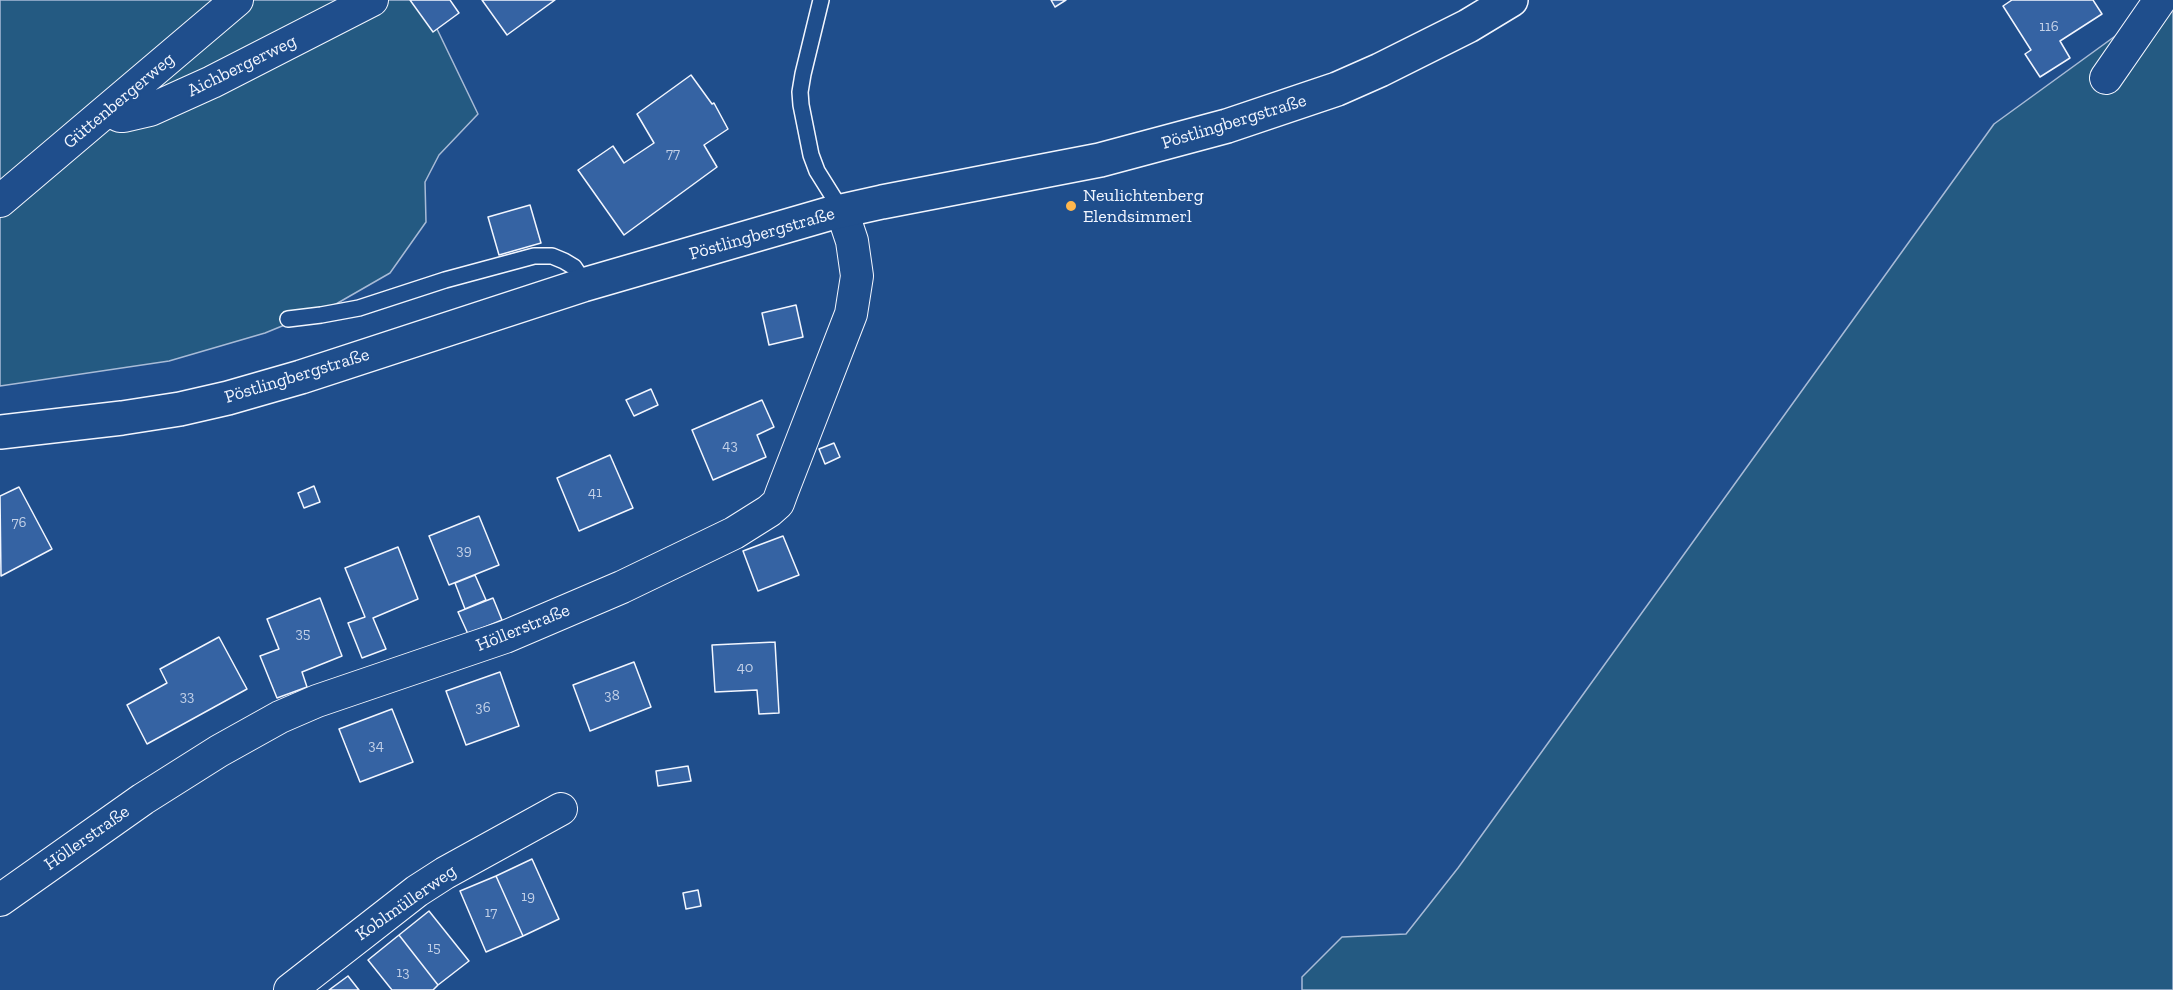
<!DOCTYPE html>
<html>
<head>
<meta charset="utf-8">
<style>
	body { margin:0 }
	canvas { display:block; background:#1f4e8c }
</style>
</head>
<body>
<canvas width="2173" height="990"></canvas>
<script>
const ctx = document.querySelector('canvas').getContext('2d');
ctx.lineJoin = 'round';
function fill(path, color) { ctx.fillStyle = color; ctx.fill(path, 'evenodd'); }
const shape = rows => new Path2D(rows.map(r => 'M' + r).join(''));
function stroke(path, color, width, dash) { ctx.strokeStyle = color; ctx.lineWidth = width; ctx.lineCap = dash ? 'butt' : 'round'; ctx.setLineDash(dash || []); ctx.stroke(path); }
function write(font, color, halo, rows, align = 'center') {
  ctx.font = font + ' "Zilla Slab",serif'; ctx.lineWidth = 4.5; ctx.setLineDash([]); ctx.textBaseline = 'middle'; ctx.strokeStyle = halo; ctx.fillStyle = color; for (const [text, x, y, turn = 0] of rows) {
    ctx.save(); ctx.translate(x, y); ctx.rotate((+turn || 0) * Math.PI / 180); ctx.textAlign = isNaN(turn) ? turn : align; if (halo) ctx.strokeText(text, 0, 0); ctx.fillText(text, 0, 0); ctx.restore();
  }
}
const green = shape([
	[0,0,423,0,478,114,439,155,425,182,426,222,390,273,336,304,265,333,169,361,0,386,0,0],
	[2165,0,2173,0,2173,990,1302,990,1302,977,1342,937,1406,934,1458,868,1994,124,2165,0]
]);
fill(green, '#245a82');
stroke(green, '#a8bbd7', 1.5);
const building = shape([
	[410,0,450,0,459,13,433,32,410,0],
	[482,0,555,0,507,35,482,0],
	[1051,0,1066,0,1055,7,1051,0],
	[2012,0,2093,0,2102,14,2060,41,2070,58,2040,77,2025,54,2031,50,2003,6,2012,0],
	[691,75,712,104,714,103,728,129,704,145,717,167,624,235,578,170,613,146,624,163,654,143,637,114,691,75],
	[530,205,541,243,499,255,488,217,530,205],
	[796,305,803,337,769,345,762,313,796,305],
	[651,389,658,405,634,416,626,400,651,389],
	[762,400,774,427,757,435,766,457,713,480,692,430,762,400],
	[834,443,840,457,825,464,819,449,834,443],
	[610,455,633,508,579,531,557,478,610,455],
	[314,486,320,502,304,508,298,493,314,486],
	[19,487,52,549,1,576,0,496,19,487],
	[479,516,499,565,449,585,429,536,479,516],
	[783,536,799,575,758,591,743,551,783,536],
	[398,547,418,599,373,618,386,649,362,658,348,623,365,617,345,568,398,547],
	[475,575,486,600,465,609,455,583,475,575],
	[320,598,342,656,302,672,307,687,277,698,260,656,279,649,267,619,320,598],
	[493,598,502,620,468,634,458,612,493,598],
	[219,637,247,689,147,744,127,705,167,683,160,669,219,637],
	[775,642,779,713,759,714,757,690,715,692,712,645,775,642],
	[634,662,651,707,590,731,573,685,634,662],
	[500,672,519,726,466,745,446,691,500,672],
	[392,709,413,762,360,782,339,729,392,709],
	[688,766,691,781,658,786,656,771,688,766],
	[532,859,559,919,523,936,496,876,532,859],
	[496,876,523,936,486,952,460,891,496,876],
	[698,890,701,906,686,909,683,893,698,890],
	[429,911,469,961,438,985,399,935,429,911],
	[399,935,438,985,433,990,392,990,368,960,399,935],
	[348,976,359,990,329,990,348,976]
]);
fill(building, '#3563a3');
stroke(building, '#f2f6ff', 1.5);
const lane = shape([
	[821,0,803,74,800,92,801,105,811,155,817,171,842,211],
	[288,319,321,315,359,308,445,280,534,256,552,256,564,261,574,267,580,276,583,285]
]);
const street = shape([
	[2106,78,2160,0],
	[108,110,120,116,124,116,150,110,212,82,372,0],
	[0,201,237,0],
	[0,900,143,799,219,751,280,717,317,701,505,637,622,587,734,533,769,511,778,503,782,492,851,314,857,276,852,241,842,211],
	[290,990,417,891,445,873,561,809]
]);
const secondary = shape([
	[0,432,122,418,180,409,228,398,301,377,583,285,828,214,882,202,1100,160,1227,126,1337,89,1380,70,1468,26,1511,0]
]);
stroke(lane, '#f2f6ff', 18);
stroke(street, '#f2f6ff', 34);
stroke(secondary, '#f2f6ff', 36);
stroke(lane, '#1f4e8c', 15);
stroke(street, '#1f4e8c', 32);
stroke(secondary, '#1f4e8c', 33);
for (const [x, y, r, color] of [
	[1071,206,6,"#ffb74d"]
]) { const dot = new Path2D(); dot.arc(x, y, r, 0, 2 * Math.PI); ctx.fillStyle = color; ctx.fill(dot); stroke(dot, '#1f4e8c', 2); }
write('15px', '#c3d1e8', null, [
	["116",2049,27],
	["77",673,154],
	["43",730,446],
	["41",595,493],
	["76",19,523],
	["39",464,551],
	["35",303,634],
	["40",745,668],
	["38",612,696],
	["33",187,697],
	["36",483,708],
	["34",376,746],
	["19",528,897],
	["17",491,913],
	["15",434,948],
	["13",403,973]
]);
write('18px', '#f2f6ff', '#1f4e8c', [
	["Aichbergerweg",242,66,-26],
	["Güttenbergerweg",119,101,-40],
	["Pöstlingbergstraße",1234,122,-17],
	["Pöstlingbergstraße",762,234,-16],
	["Pöstlingbergstraße",297,376,-17],
	["Höllerstraße",523,628,-22],
	["Höllerstraße",87,838,-35],
	["Koblmüllerweg",406,903,-35]
]);
write('18px', '#f2f6ff', '#1f4e8c', [
	["Neulichtenberg",1083,196],
	["Elendsimmerl",1083,217]
], 'left');
</script>
</body>
</html>
